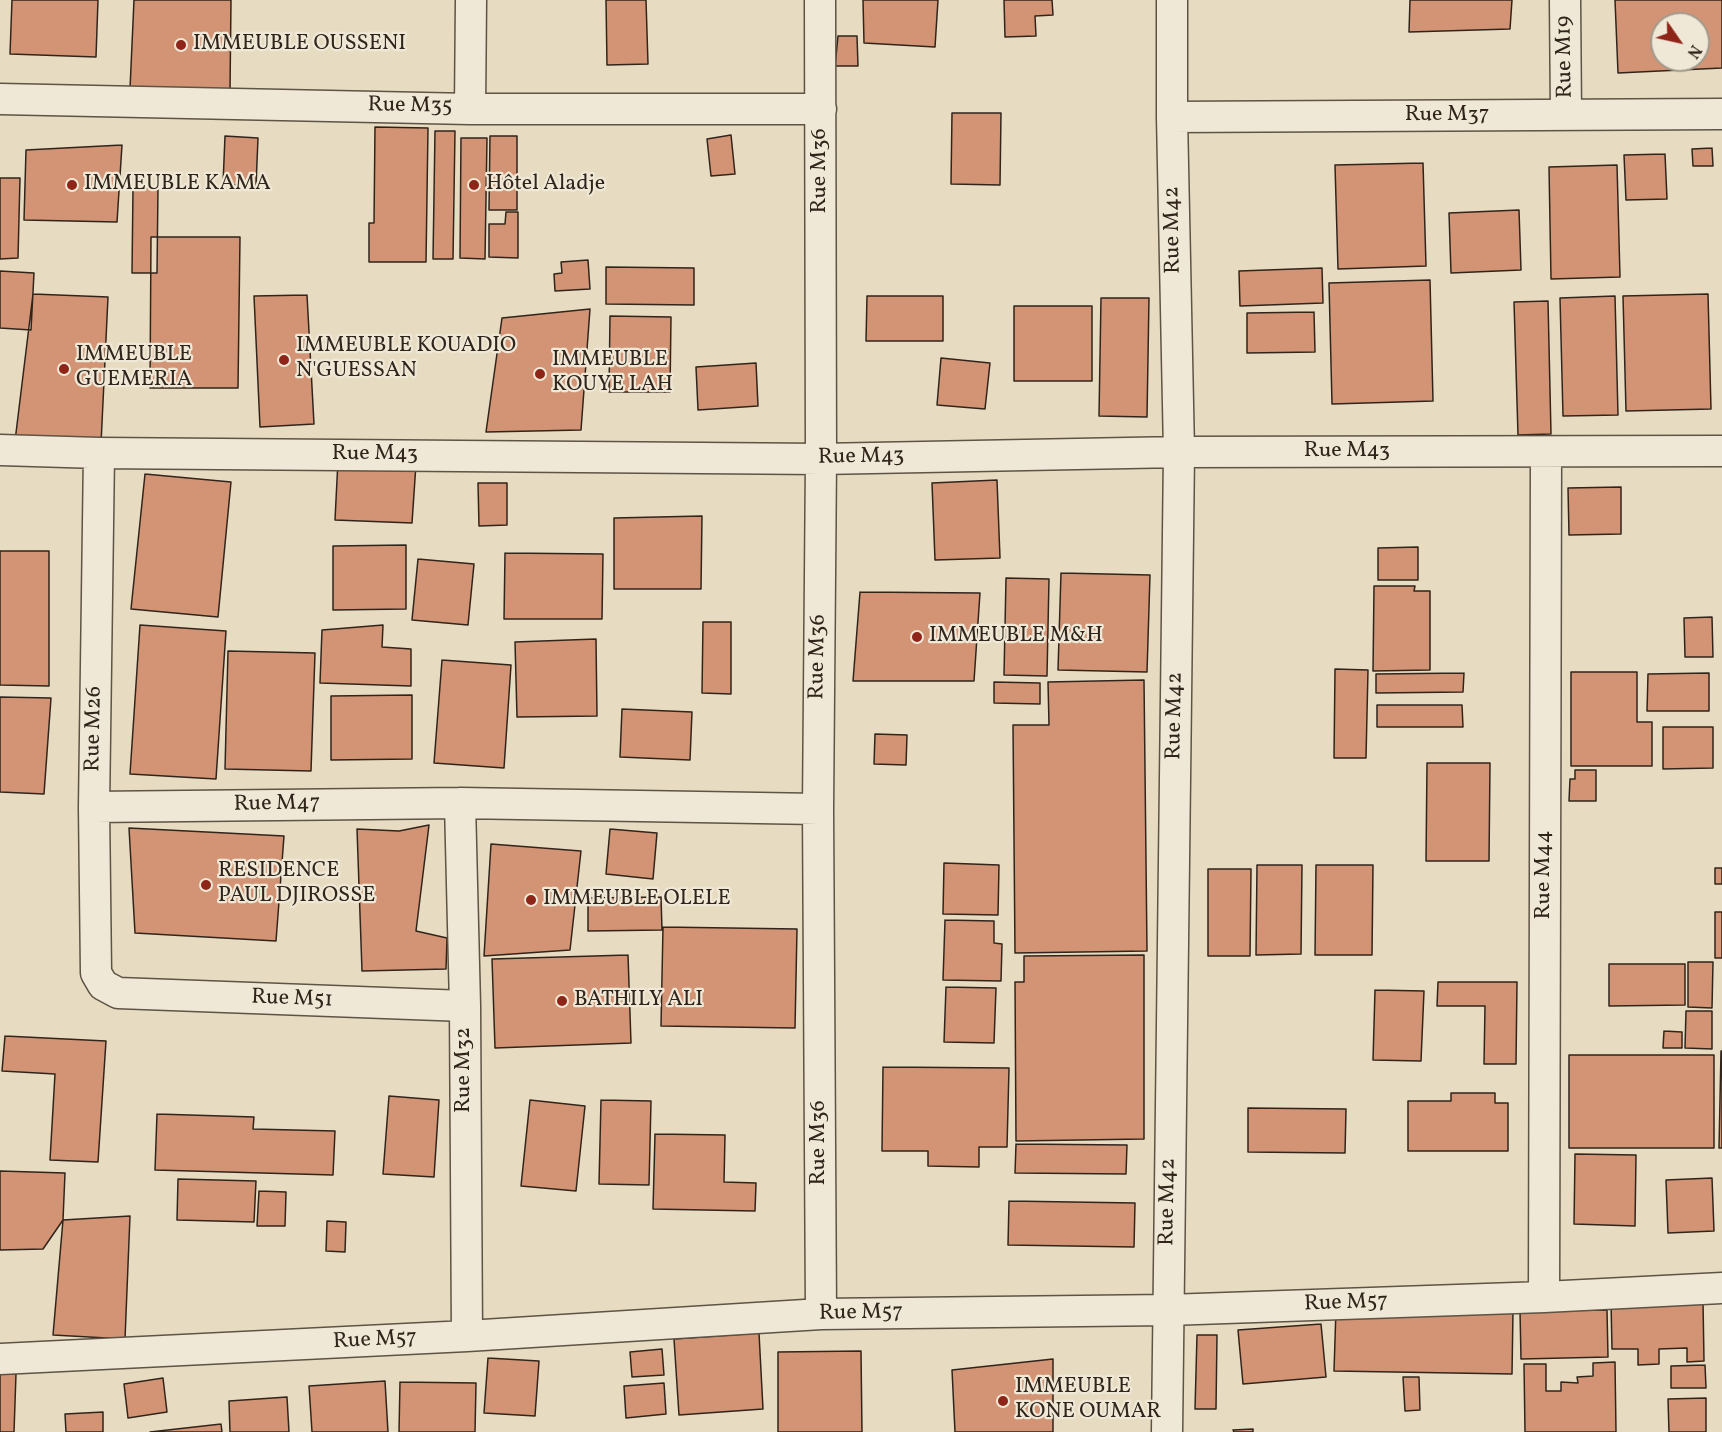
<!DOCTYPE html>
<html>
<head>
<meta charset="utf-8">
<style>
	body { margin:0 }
	#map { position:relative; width:1722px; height:1432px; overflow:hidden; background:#e7dcc1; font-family:Vollkorn,serif }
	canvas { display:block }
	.north { position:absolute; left:1650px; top:12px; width:60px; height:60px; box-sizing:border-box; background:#efe8d7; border:2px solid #a39a8c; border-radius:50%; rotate:124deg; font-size:16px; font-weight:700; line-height:24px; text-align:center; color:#31251b }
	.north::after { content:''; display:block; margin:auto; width:21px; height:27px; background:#8f2418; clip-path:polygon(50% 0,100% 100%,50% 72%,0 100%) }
</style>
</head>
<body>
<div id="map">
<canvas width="1722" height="1432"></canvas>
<div class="north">N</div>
</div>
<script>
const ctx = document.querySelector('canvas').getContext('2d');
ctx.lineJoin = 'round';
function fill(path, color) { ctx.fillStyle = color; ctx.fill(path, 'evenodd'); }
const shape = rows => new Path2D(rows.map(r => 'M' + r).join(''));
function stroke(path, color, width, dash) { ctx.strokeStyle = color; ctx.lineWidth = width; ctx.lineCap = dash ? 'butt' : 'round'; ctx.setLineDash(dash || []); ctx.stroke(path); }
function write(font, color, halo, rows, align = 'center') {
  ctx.font = font + ' Vollkorn,serif'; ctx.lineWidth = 4.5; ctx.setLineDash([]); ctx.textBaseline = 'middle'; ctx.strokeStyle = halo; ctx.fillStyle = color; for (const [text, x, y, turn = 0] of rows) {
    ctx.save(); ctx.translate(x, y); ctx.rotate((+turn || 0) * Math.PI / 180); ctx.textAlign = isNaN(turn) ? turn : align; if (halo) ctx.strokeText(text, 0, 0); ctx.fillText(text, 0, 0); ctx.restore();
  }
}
const building = shape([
	[12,0,98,0,96,57,10,54,12,0],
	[134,0,231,0,230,91,130,89,134,0],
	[606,0,646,0,648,64,607,65,606,0],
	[863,0,938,0,935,47,864,43,863,0],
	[1004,0,1052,0,1053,15,1035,16,1036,36,1005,37,1004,0],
	[1410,0,1512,0,1510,29,1409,32,1410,0],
	[1615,0,1722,0,1722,68,1618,73,1615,0],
	[1662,24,1698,24,1698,60,1662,60,1662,24],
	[838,36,857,36,858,66,835,66,838,36],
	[952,113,1001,113,1000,185,951,184,952,113],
	[375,127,428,128,426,262,369,262,369,223,374,223,375,127],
	[435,131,455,131,453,259,433,259,435,131],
	[731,135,735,174,711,176,707,139,731,135],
	[225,136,258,138,256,186,223,184,225,136],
	[490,136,517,136,517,210,489,210,490,136],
	[461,138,487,138,485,259,460,258,461,138],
	[122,145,117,222,24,220,26,150,122,145],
	[1712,148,1713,166,1693,166,1692,149,1712,148],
	[1665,154,1667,199,1626,200,1624,155,1665,154],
	[1423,163,1426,266,1338,269,1335,165,1423,163],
	[1617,165,1620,277,1551,279,1549,167,1617,165],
	[0,178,20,178,18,258,0,259,0,178],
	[133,188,158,188,157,273,132,273,133,188],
	[1519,210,1521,270,1451,273,1449,213,1519,210],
	[506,212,518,212,518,258,489,257,489,224,505,224,506,212],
	[151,237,240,237,238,388,150,388,151,237],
	[588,260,590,289,555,291,554,274,562,273,561,262,588,260],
	[606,267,694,268,694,305,606,304,606,267],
	[1322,268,1323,303,1240,306,1239,271,1322,268],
	[0,271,34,273,31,330,0,328,0,271],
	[1430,280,1433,401,1332,404,1329,283,1430,280],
	[33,294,108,297,101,444,15,441,33,294],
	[1708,294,1711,409,1626,411,1623,296,1708,294],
	[307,295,314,424,260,427,254,296,307,295],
	[867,296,943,296,943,341,866,341,867,296],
	[1615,296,1618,415,1563,416,1560,298,1615,296],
	[1101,298,1149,298,1147,417,1099,416,1101,298],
	[1548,301,1551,434,1518,435,1514,302,1548,301],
	[1014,306,1092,306,1092,381,1014,381,1014,306],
	[590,309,581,430,486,432,502,318,590,309],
	[1314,312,1315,352,1247,353,1247,313,1314,312],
	[610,316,671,317,670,392,609,392,610,316],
	[941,358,990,363,985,409,937,405,941,358],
	[756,363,758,406,698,410,696,367,756,363],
	[338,460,416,464,412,523,335,520,338,460],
	[145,474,231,482,218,617,131,609,145,474],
	[997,480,1000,558,935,560,932,483,997,480],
	[478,483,507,483,507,525,479,526,478,483],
	[1621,487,1621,534,1569,535,1568,488,1621,487],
	[702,516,701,589,614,589,614,518,702,516],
	[406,545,406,609,333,610,333,546,406,545],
	[1418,547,1418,580,1378,580,1378,548,1418,547],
	[0,551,49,551,49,686,0,685,0,551],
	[505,553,603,554,602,619,504,619,505,553],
	[418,559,474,564,468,625,412,620,418,559],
	[1061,573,1150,575,1147,672,1058,670,1061,573],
	[1006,578,1049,579,1047,676,1004,675,1006,578],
	[1374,586,1415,586,1414,591,1430,591,1430,670,1373,671,1374,586],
	[860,592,980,593,974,681,853,681,860,592],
	[1712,617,1713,657,1685,657,1684,618,1712,617],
	[703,622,731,622,731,694,702,693,703,622],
	[140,625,226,631,216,779,130,774,140,625],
	[383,625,382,647,411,649,411,686,320,683,322,630,383,625],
	[596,639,597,716,517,717,515,642,596,639],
	[228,651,315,653,311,771,225,769,228,651],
	[442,660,511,665,504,768,434,763,442,660],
	[1335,669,1368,670,1366,758,1334,758,1335,669],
	[1571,672,1637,672,1637,722,1652,722,1652,766,1571,766,1571,672],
	[1464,673,1463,692,1376,693,1376,674,1464,673],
	[1709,673,1709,711,1647,711,1648,674,1709,673],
	[1144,680,1147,951,1015,953,1013,725,1049,725,1048,682,1144,680],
	[994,682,1040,683,1040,704,994,703,994,682],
	[412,695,412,759,331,760,331,696,412,695],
	[0,697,51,698,44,794,0,792,0,697],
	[1377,705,1462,705,1463,727,1377,727,1377,705],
	[622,709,692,712,690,760,620,757,622,709],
	[1663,727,1713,727,1713,768,1663,769,1663,727],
	[875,734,907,735,906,765,874,764,875,734],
	[1427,763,1490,763,1489,861,1426,861,1427,763],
	[1575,770,1596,770,1596,801,1569,801,1570,779,1575,779,1575,770],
	[429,825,416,931,447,938,446,969,362,971,357,829,399,831,429,825],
	[129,828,284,836,276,941,135,933,129,828],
	[610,829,657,833,653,879,606,874,610,829],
	[491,844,581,851,570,950,484,956,491,844],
	[944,863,999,865,998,915,943,914,944,863],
	[1257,865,1302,865,1301,954,1256,955,1257,865],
	[1316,865,1373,865,1372,955,1315,955,1316,865],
	[1715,868,1722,868,1722,884,1715,884,1715,868],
	[1208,869,1251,869,1250,956,1208,956,1208,869],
	[661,897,662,930,588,931,588,898,661,897],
	[1715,912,1722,912,1722,958,1715,958,1715,912],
	[945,920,994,921,994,943,1002,944,1001,981,943,980,945,920],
	[663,927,797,929,795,1028,661,1026,663,927],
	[628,955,631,1043,495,1048,492,959,628,955],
	[1144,955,1144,1139,1016,1141,1015,982,1024,982,1024,956,1144,955],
	[1688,962,1713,962,1712,1008,1688,1007,1688,962],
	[1609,964,1685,964,1685,1005,1609,1006,1609,964],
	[1438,982,1517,982,1516,1064,1484,1064,1485,1006,1437,1006,1438,982],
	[946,987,996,988,994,1043,944,1042,946,987],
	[1375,990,1424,991,1421,1061,1373,1060,1375,990],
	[1686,1011,1712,1011,1712,1049,1685,1048,1686,1011],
	[1664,1031,1682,1032,1682,1048,1663,1048,1664,1031],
	[5,1036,106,1041,98,1162,50,1160,55,1074,2,1071,5,1036],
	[1721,1051,1722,1051,1722,1148,1719,1148,1721,1051],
	[1569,1055,1714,1055,1714,1148,1569,1148,1569,1055],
	[883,1067,1009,1068,1007,1147,979,1147,979,1167,928,1166,928,1151,882,1151,883,1067],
	[1451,1093,1495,1093,1495,1103,1508,1103,1508,1151,1408,1151,1408,1101,1451,1101,1451,1093],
	[389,1096,439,1100,434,1177,383,1174,389,1096],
	[530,1100,585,1106,576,1191,521,1186,530,1100],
	[601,1100,651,1101,649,1185,599,1184,601,1100],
	[1248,1108,1346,1109,1345,1153,1248,1152,1248,1108],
	[157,1114,254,1117,253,1129,335,1131,333,1175,155,1170,157,1114],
	[655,1134,725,1135,724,1182,756,1183,755,1211,653,1209,655,1134],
	[1016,1144,1127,1145,1126,1174,1015,1173,1016,1144],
	[1575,1154,1636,1155,1635,1226,1574,1224,1575,1154],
	[0,1171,65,1173,63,1220,43,1249,0,1250,0,1171],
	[1712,1178,1714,1231,1668,1233,1666,1180,1712,1178],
	[178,1179,256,1181,254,1222,177,1220,178,1179],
	[259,1191,286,1192,285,1226,257,1226,259,1191],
	[1009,1201,1135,1203,1134,1247,1008,1245,1009,1201],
	[130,1216,125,1339,53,1335,63,1220,130,1216],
	[327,1221,346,1222,345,1252,326,1251,327,1221],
	[1703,1301,1704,1361,1687,1362,1687,1348,1659,1349,1659,1364,1638,1365,1638,1349,1612,1349,1611,1302,1703,1301],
	[1336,1309,1513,1311,1512,1374,1334,1371,1336,1309],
	[1607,1310,1608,1357,1521,1359,1520,1311,1607,1310],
	[1321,1324,1326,1377,1243,1384,1238,1330,1321,1324],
	[759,1333,763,1409,679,1415,674,1339,759,1333],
	[1197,1335,1217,1335,1216,1409,1195,1409,1197,1335],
	[662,1349,664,1375,632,1377,630,1352,662,1349],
	[861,1351,862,1432,778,1432,778,1352,861,1351],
	[488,1358,539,1361,535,1416,484,1413,488,1358],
	[1053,1359,1053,1432,955,1432,952,1370,1053,1359],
	[1615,1362,1616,1432,1525,1432,1524,1364,1546,1364,1546,1391,1561,1391,1561,1382,1578,1383,1577,1377,1593,1376,1593,1363,1615,1362],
	[1705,1365,1706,1388,1671,1388,1671,1366,1705,1365],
	[0,1374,16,1374,14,1432,0,1432,0,1374],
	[1403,1377,1419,1377,1420,1410,1405,1411,1403,1377],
	[163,1378,167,1412,128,1418,124,1384,163,1378],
	[385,1381,388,1432,312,1432,309,1386,385,1381],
	[400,1382,476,1383,475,1432,399,1432,400,1382],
	[664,1383,666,1414,626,1418,624,1386,664,1383],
	[287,1397,289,1432,230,1432,229,1401,287,1397],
	[1706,1398,1706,1432,1669,1432,1668,1399,1706,1398],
	[103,1412,103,1432,66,1432,65,1414,103,1412],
	[221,1424,222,1432,150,1432,221,1424],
	[1253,1429,1253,1432,1234,1432,1233,1430,1253,1429]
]);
fill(building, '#d29475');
stroke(building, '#31251b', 1.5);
const street = shape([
	[820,0,821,459,818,809,821,1314],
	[1565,0,1566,115],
	[0,99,470,109,821,109],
	[470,109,471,0],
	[1172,117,1722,114],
	[0,450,99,453,821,459,1179,452,1722,451],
	[99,453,94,807,96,973,103,985,118,993,465,1006],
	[460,803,465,1006,467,1336],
	[94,807,460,803,818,809],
	[1544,1297,1546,453],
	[0,1359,467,1336,821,1314,1168,1310,1544,1297,1722,1288],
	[1167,1432,1179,452,1172,117,1172,0]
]);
stroke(street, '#5e5344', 33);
stroke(street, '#efe8d7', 30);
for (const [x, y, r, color] of [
	[181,45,6,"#8f2418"],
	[72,185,6,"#8f2418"],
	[474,185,6,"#8f2418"],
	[284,360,6,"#8f2418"],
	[64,369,6,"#8f2418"],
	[540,374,6,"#8f2418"],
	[917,637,6,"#8f2418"],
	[206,885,6,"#8f2418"],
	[531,900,6,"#8f2418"],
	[562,1001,6,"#8f2418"],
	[1003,1401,6,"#8f2418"]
]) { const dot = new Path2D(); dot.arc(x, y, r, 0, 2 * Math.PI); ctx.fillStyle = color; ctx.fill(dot); stroke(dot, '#efe8d7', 2); }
write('22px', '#31251b', '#efe8d7', [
	["IMMEUBLE OUSSENI",193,45],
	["IMMEUBLE KAMA",84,185],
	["Hôtel Aladje",486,185],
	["IMMEUBLE KOUADIO",296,347],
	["N'GUESSAN",296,372],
	["IMMEUBLE",76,356],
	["GUEMERIA",76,381],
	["IMMEUBLE",552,361],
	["KOUYE LAH",552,386],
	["IMMEUBLE M&H",929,637],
	["RESIDENCE",218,872],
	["PAUL DJIROSSE",218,897],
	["IMMEUBLE OLELE",543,900],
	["BATHILY ALI",574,1001],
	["IMMEUBLE",1015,1388],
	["KONE OUMAR",1015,1413]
], 'left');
write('22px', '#31251b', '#efe8d7', [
	["Rue M19",1566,57,-91],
	["Rue M35",410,107,1],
	["Rue M37",1447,116],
	["Rue M36",821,171,-90],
	["Rue M42",1174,230,-91],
	["Rue M43",1347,452],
	["Rue M43",375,455],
	["Rue M43",861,458,-1],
	["Rue M36",819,657,-89],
	["Rue M42",1176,716,-89],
	["Rue M26",95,729,-89],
	["Rue M47",277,805,-1],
	["Rue M44",1545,875,-90],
	["Rue M51",292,1000,2],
	["Rue M32",465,1070,-90],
	["Rue M36",820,1143,-90],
	["Rue M42",1169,1202,-89],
	["Rue M57",1346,1304,-2],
	["Rue M57",861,1314,-1],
	["Rue M57",375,1341,-3]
]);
</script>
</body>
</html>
